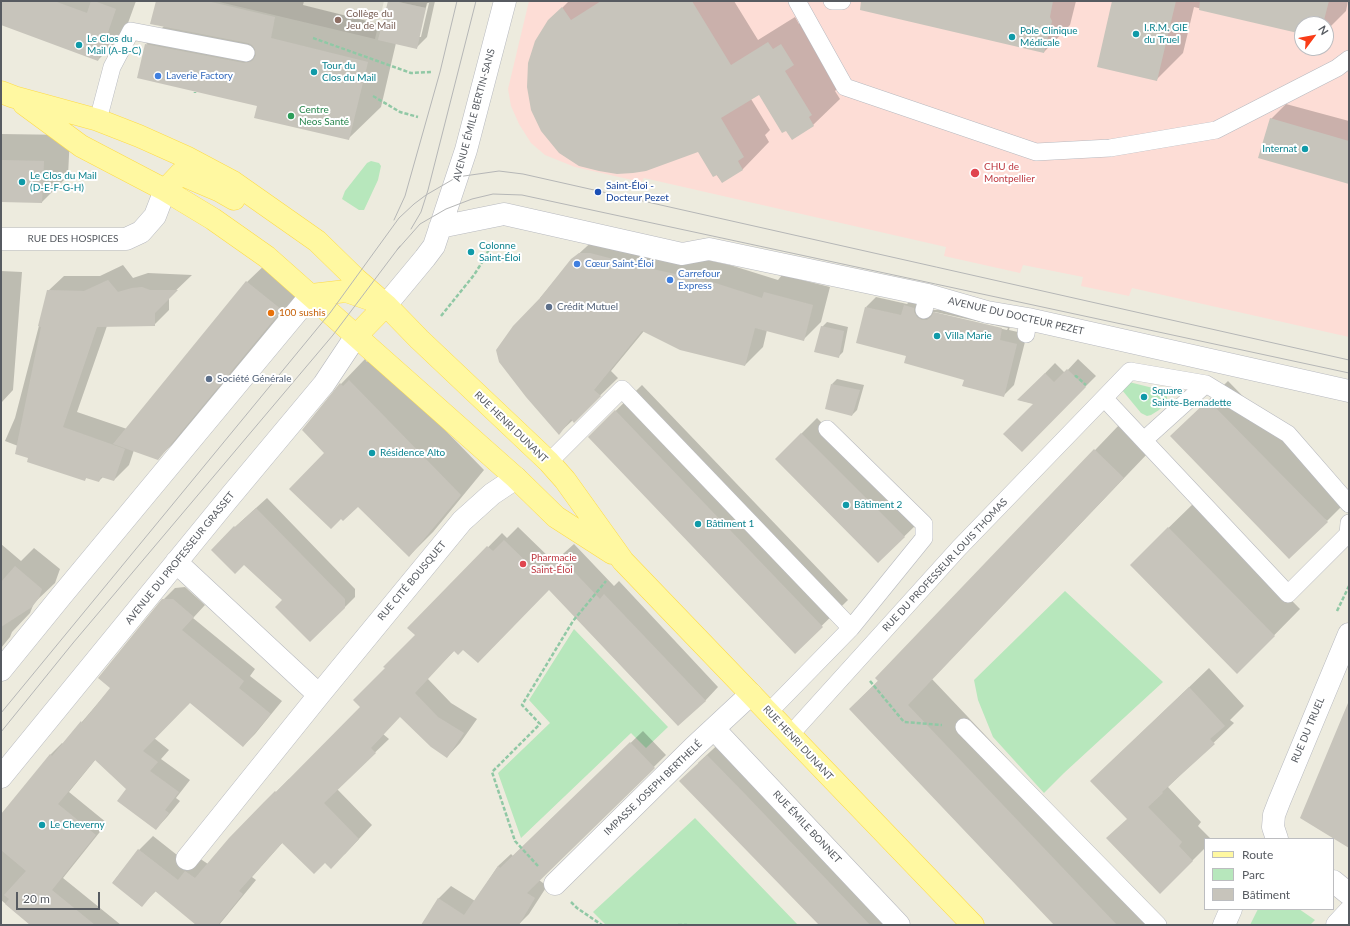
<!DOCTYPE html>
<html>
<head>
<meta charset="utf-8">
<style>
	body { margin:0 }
	#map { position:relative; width:1350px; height:926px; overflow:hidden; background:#edebde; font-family:Lato,sans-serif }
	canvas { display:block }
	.frame { position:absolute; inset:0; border:2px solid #575b61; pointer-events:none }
	.legend { position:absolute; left:1204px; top:838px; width:130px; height:72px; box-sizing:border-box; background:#fff; border:1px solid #bcbdc0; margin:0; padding:5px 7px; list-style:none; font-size:12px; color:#575b61 }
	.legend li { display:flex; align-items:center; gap:8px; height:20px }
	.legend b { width:20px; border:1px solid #bcbdc0 }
	.north { position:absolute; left:1294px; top:16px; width:40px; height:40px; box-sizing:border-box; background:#fff; border:1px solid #bcbdc0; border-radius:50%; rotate:58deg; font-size:11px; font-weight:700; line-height:16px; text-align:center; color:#575b61 }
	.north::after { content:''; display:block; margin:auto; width:14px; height:18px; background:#f93d18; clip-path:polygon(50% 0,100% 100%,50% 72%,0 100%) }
	.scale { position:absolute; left:16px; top:892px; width:84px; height:18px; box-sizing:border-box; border:2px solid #575b61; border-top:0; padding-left:5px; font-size:12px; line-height:14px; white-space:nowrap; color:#575b61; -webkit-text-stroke:3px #fff; paint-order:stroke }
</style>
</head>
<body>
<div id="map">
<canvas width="1350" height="926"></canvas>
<div class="frame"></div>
<ul class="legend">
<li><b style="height:5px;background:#fff8a1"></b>Route</li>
<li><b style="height:11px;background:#b7e7bc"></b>Parc</li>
<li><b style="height:11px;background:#c7c4bb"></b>Bâtiment</li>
</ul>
<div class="north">N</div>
<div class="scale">20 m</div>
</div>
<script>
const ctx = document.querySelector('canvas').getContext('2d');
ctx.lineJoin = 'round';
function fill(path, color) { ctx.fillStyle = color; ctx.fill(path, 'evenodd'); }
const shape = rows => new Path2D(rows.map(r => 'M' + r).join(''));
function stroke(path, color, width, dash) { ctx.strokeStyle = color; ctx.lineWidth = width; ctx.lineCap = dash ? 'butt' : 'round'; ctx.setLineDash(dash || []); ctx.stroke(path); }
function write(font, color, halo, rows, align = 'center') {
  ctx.font = font + ' Lato,sans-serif'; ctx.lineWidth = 4; ctx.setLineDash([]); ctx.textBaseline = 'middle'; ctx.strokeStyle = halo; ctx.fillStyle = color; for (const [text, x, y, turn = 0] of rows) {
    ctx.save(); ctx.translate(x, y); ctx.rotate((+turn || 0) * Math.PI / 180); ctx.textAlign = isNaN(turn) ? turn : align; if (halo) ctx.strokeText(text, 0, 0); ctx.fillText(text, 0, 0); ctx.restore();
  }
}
fill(shape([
	[215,1,384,1,375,39],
	[394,1,429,1,426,8]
]), '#dcdacd');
fill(shape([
	[529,1,1349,1,1349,337,1132,288,1129,296,1081,286,1083,277,1023,265,1020,273,944,256,946,247,644,178,641,182,575,167,545,155,531,143,519,124,511,106,508,89],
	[1302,24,1326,24,1326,48,1302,48]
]), '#fdddd6');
fill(shape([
	[371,161,379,163,381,166,378,180,364,210,359,210,342,199,345,191,367,163],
	[1129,382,1153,388,1164,393,1167,397,1167,402,1159,410,1151,415,1147,416,1141,413,1122,390],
	[1065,591,1163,682,1064,773,1044,793,993,737,978,700,974,680],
	[574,629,668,727,646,748,631,733,521,838,498,773,550,723,529,700],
	[695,818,798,925,606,925,593,912],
	[1258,909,1299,909,1315,920,1310,925,1250,925]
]), '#b7e7bc');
fill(shape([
	[1,1,136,1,124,34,98,60,1,24],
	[157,1,304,1,303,5,383,25,389,1,435,1,427,37,416,48,396,43,381,107,348,139,258,105,146,44,164,26],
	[427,3,429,3,421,37,418,37],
	[569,1,734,1,758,40,795,17,799,24,808,18,838,88,835,91,840,99,813,125,759,94,751,99,770,130,765,135,769,142,743,169,722,182,698,151,549,21],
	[886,1,1076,1,1070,25,1044,52],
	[1113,1,1348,1,1346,11,1326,31,1326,24,1302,24,1302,33,1194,7,1183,53,1156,80],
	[1286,104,1349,121,1349,183,1271,119],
	[1,134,70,135,68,176,42,202,1,201],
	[598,236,730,265,778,280,782,275,830,287,821,322,803,340,767,330,763,347,745,365,644,331,611,371,618,378,574,421,573,420,559,433,540,298,572,260],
	[270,260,304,287,181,436,158,458,134,450,129,465,114,480,103,477,99,481,87,477,84,480,29,458,18,446,5,441,15,418,48,291,64,276,100,276,123,265,133,278,148,273,192,275,169,297,169,310,154,325,107,326,77,412,127,429,247,282],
	[1,271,22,272,13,390,1,403],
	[916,295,932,310,938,310,945,302,1012,318,1009,330,1027,334,1014,385,1004,395,907,356,866,307,876,297,907,304],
	[935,312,1008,328,1007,330,933,313],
	[827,322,848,327,843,352,838,357,822,327],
	[373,356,484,470,433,532,409,556,325,453,303,430,341,384,365,359,367,362],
	[1078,359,1096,376,1022,450,1035,404,1019,400,1055,363,1065,373],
	[837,379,864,385,857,410,852,415,832,384],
	[1228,381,1346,502,1327,521,1191,417],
	[642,385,848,600,795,652,589,437],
	[817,418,919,522,878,562,776,459],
	[1120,424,1149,452,932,679,1165,925,1055,925,850,709,879,680,877,678],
	[267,498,355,589,355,597,345,607,284,600,244,564,235,527],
	[1195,502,1300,609,1237,673,1157,539],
	[518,527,554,562,574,544,614,586,619,581,718,687,705,701,549,589,463,648,455,650,427,678,451,703,477,719,460,743,447,757,400,716,383,734,389,739,337,789,372,825,345,854,325,862,283,842,252,877,256,880,219,925,198,925,156,891,141,906,113,882,139,850,153,836,191,866,199,858,208,864,265,803,289,779,290,780,362,707,386,668,416,635,409,628,502,533,507,538],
	[1,544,21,561,34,548,60,569,55,583,34,603,30,613,12,632,10,637,1,648],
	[185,587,205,605,193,618,255,669,250,676,282,701,255,734,243,746,190,702,154,738,169,750,161,759,190,780,176,798,180,801,167,817,156,829,127,789,96,759,69,792,107,823,63,878,121,925,31,925,1,900,1,816,50,755,62,743,63,744,111,688,163,600,175,588],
	[1209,668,1244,706,1230,720,1234,723,1168,787,1201,822,1198,826,1211,839,1205,839,1205,848,1160,893,1128,818,1111,762],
	[643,731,666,755,539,880,547,886,529,914,518,925,423,925,439,898,451,886,475,901,498,866,511,854,513,856],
	[725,738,905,925,820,925,698,763]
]), '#0003');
fill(shape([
	[1,1,54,1,87,13,91,1,94,1,116,9,98,61,1,25],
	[156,1,207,1,275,17,271,38,368,62,349,140,254,118,257,106,137,78,145,44,244,63,250,62,253,60,256,55,255,49,252,45,248,43,150,24],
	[388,1,394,1,426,8,417,49,378,40],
	[601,1,692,1,731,65,768,42,773,49,781,44,794,65,785,71,812,115,809,117,814,126,792,140,786,131,782,133,759,95,721,118,744,157,738,161,743,170,722,183,717,175,713,177,698,152,646,171,633,173,617,174,599,171,579,166,559,153,541,131,531,110,527,87,528,63,535,41,548,20,562,7,571,20],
	[861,1,1053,1,1050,17,1052,21,1044,53,860,10],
	[1112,1,1176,1,1157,81,1097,67],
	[1200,1,1329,1,1323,24,1302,24,1302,34,1199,10],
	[1270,118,1349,141,1349,184,1258,158],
	[1,160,44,161,42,203,1,202],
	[579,253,590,253,643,267,712,282,762,298,764,292,813,305,804,341,755,328,745,366,680,350,642,331,594,390,601,396,574,423,571,419,559,435,526,397,499,362,496,350,513,326,540,298,571,259],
	[108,280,118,292,132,288,142,287,150,290,178,290,155,313,155,326,97,327,63,427,125,449,114,481,101,477,99,482,86,478,85,481,27,462,28,458,15,454,41,327,38,326,47,290,84,291],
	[246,281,282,310,158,460,113,444],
	[904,305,914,308,914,312,917,317,922,320,927,320,931,317,934,312,1002,328,1000,340,1017,344,1004,397,962,386,964,380,904,363,906,356,856,343,865,307,901,315],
	[821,326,844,331,839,358,814,352],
	[1067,369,1086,387,1022,452,1003,434,1033,404,1017,400,1045,373,1054,382],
	[349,380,461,495,409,557,358,507,343,521,341,519,331,529,289,489,324,453,302,430,340,383,343,386],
	[831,384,860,390,852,416,825,409],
	[1208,400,1328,522,1289,559,1170,436],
	[615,410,823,627,795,654,588,437],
	[801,433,905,537,878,563,775,459],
	[1094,449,1124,478,908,705,1117,925,1054,925,849,709,878,681,875,678],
	[256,508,345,599,345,608,310,642,275,607,282,600,244,565,235,574,211,550,234,526,235,527],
	[1168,527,1275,636,1237,674,1130,565],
	[504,540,540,575,560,557,600,599,604,594,706,701,678,726,549,590,478,663,463,650,458,655,454,651,415,693,438,717,464,733,447,758,431,747,400,717,371,748,376,753,324,803,359,839,331,869,325,863,314,874,282,843,239,891,243,894,218,925,196,925,155,891,142,907,112,883,138,849,178,880,185,871,195,878,229,838,264,802,275,791,276,792,360,707,353,700,385,668,383,667,415,635,407,628,487,546,493,551],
	[15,566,42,589,39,598,32,607,1,627,1,582],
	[162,599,173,599,194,617,182,630,244,681,239,688,271,714,243,747,190,703,143,751,158,762,150,771,179,792,165,810,169,813,156,830,117,801,126,789,95,760,58,804,96,835,52,890,95,925,30,925,5,904,9,899,4,895,26,871,1,850,1,814,50,754,52,756,81,721,82,723,110,688,98,678],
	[1189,687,1225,726,1210,739,1215,744,1162,792,1163,793,1148,807,1182,842,1179,846,1193,861,1160,894,1106,838,1127,819,1090,781],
	[1348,703,1349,703,1349,848,1300,818],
	[630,742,655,768,527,893,535,898,519,925,421,925,438,898,464,915,498,866,500,868],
	[707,755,746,795,870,925,819,925,679,781]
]), '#c7c4bb');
const lane = shape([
	[797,1,845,87,1036,152,1110,148,1216,130,1337,68,1349,59],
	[832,1,842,1],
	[98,120,112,67,131,31,246,53],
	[924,310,928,295],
	[1026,334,1028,319],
	[827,429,924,524,924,538,851,628],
	[1144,440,1206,384],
	[549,462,622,389,851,628,769,712],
	[1349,504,1288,434,1206,384,1130,371,1104,398,1288,594,1348,534,1349,523],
	[964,727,1158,925],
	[790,735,959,548,1104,398]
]);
const street = shape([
	[440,227,504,214,682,254,709,249,928,295,987,312,1028,319,1349,391],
	[1,239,126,239,141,232,155,216,165,190],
	[386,305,425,258,434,246,466,150,505,1],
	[176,562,319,695],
	[1,670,62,595,311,295],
	[714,729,899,925],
	[1,777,228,499,324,384,356,336],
	[1277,839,1273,827,1274,815,1279,802,1349,634],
	[187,859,319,695,462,521,492,494,516,478],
	[1333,881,1349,894],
	[555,884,694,747,751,694],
	[1224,925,1231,909]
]);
const secondary = shape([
	[1337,925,1349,912]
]);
const primary = shape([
	[1,92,14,97,98,120,139,136,186,157,233,182,317,241,356,279,386,305,419,339,549,462,565,480,623,561,973,925],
	[24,104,81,146,165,190,213,219,267,257,516,478,556,517,612,553],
	[165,190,180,174,220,191,234,199],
	[311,295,346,291,375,301],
	[356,336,386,305]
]);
stroke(lane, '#b7b9bf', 18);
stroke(street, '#b7b9bf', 23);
stroke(secondary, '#b9bcc4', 23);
stroke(primary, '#fedb46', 23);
stroke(shape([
	[313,38,411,73,432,72],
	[195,93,195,92],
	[373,96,400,112,418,117],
	[441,316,474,275,486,256,491,244],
	[1075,377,1076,376,1086,385],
	[1337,611,1349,586],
	[870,681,904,722,942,725],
	[538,866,515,841,492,772,540,724,522,705,573,621,606,581],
	[571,902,577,908,602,925],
	[678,925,687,925]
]), '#90c8a5', 2.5, [4, 2]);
stroke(lane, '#fff', 17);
stroke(street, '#fff', 22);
stroke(secondary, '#fff', 22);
stroke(primary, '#fff8a1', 22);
stroke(shape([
	[394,220,405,196,440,72,457,1],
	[411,229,421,212,428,190,476,1],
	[397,250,420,224,446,209,472,199,493,194,522,195,1349,373],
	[1,713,330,313,399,218,414,204,426,195,457,177,499,171,523,174,1349,360],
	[1,732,73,643,333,335,400,246]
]), '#b5b6b6', 1);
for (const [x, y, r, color] of [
	[338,20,4,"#8d6e63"],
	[1136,34,4,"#0f9aa8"],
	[1012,37,4,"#0f9aa8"],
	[79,45,4,"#0f9aa8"],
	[314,72,4,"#0f9aa8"],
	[158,76,4,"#3f7fe0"],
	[291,116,4,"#2e9e5b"],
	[1305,149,4,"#0f9aa8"],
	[975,173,5,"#e0444e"],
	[22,182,4,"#0f9aa8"],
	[598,192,4,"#1a4fb4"],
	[471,252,4,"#0f9aa8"],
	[577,264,4,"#3f7fe0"],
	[670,280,4,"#3f7fe0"],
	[549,307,4,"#5c6f8a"],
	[271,313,4,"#e8710a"],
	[937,336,4,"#0f9aa8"],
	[209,379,4,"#5c6f8a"],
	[1144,397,4,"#0f9aa8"],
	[372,453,4,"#0f9aa8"],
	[846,505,4,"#0f9aa8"],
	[698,524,4,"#0f9aa8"],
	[523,564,4,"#e0444e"],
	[42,825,4,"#0f9aa8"]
]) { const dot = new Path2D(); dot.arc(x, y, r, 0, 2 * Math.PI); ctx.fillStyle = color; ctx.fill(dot); stroke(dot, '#fff', 1.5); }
write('10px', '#785e54', '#fff', [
	["Collège du",346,14],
	["Jeu de Mail",346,26]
], 'left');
write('10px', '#0d838f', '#fff', [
	["I.R.M. GIE",1144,28],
	["du Truel",1144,40],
	["Pole Clinique",1020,31],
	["Médicale",1020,43],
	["Le Clos du",87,39],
	["Mail (A-B-C)",87,51],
	["Tour du",322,66],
	["Clos du Mail",322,78],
	["Internat",1297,149,"right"],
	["Le Clos du Mail",30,176],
	["(D-E-F-G-H)",30,188],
	["Colonne",479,246],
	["Saint-Éloi",479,258],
	["Villa Marie",945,336],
	["Square",1152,391],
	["Sainte-Bernadette",1152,403],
	["Résidence Alto",380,453],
	["Bâtiment 2",854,505],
	["Bâtiment 1",706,524],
	["Le Cheverny",50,825]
], 'left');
write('10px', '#366cbe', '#fff', [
	["Laverie Factory",166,76],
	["Cœur Saint-Éloi",585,264],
	["Carrefour",678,274],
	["Express",678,286]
], 'left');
write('10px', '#27864d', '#fff', [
	["Centre",299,110],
	["Neos Santé",299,122]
], 'left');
write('10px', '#575b61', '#fff', [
	["AVENUE ÉMILE BERTIN-SANS",474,115,-75],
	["RUE DES HOSPICES",73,239],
	["AVENUE DU DOCTEUR PEZET",1016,316,13],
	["RUE HENRI DUNANT",511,427,44],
	["AVENUE DU PROFESSEUR GRASSET",180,558,-51],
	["RUE DU PROFESSEUR LOUIS THOMAS",945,565,-47],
	["RUE CITÉ BOUSQUET",412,581,-50],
	["RUE DU TRUEL",1308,730,-67],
	["RUE HENRI DUNANT",798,743,47],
	["IMPASSE JOSEPH BERTHELÉ",653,788,-44],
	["RUE ÉMILE BONNET",807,827,47]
]);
write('10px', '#be3a42', '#fff', [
	["CHU de",984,167],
	["Montpellier",984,179],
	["Pharmacie",531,558],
	["Saint-Éloi",531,570]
], 'left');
write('10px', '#164399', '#fff', [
	["Saint-Éloi -",606,186],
	["Docteur Pezet",606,198]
], 'left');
write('10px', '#4e5e75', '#fff', [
	["Crédit Mutuel",557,307],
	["Société Générale",217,379]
], 'left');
write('10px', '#c56008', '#fff', [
	["100 sushis",279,313]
], 'left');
</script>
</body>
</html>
